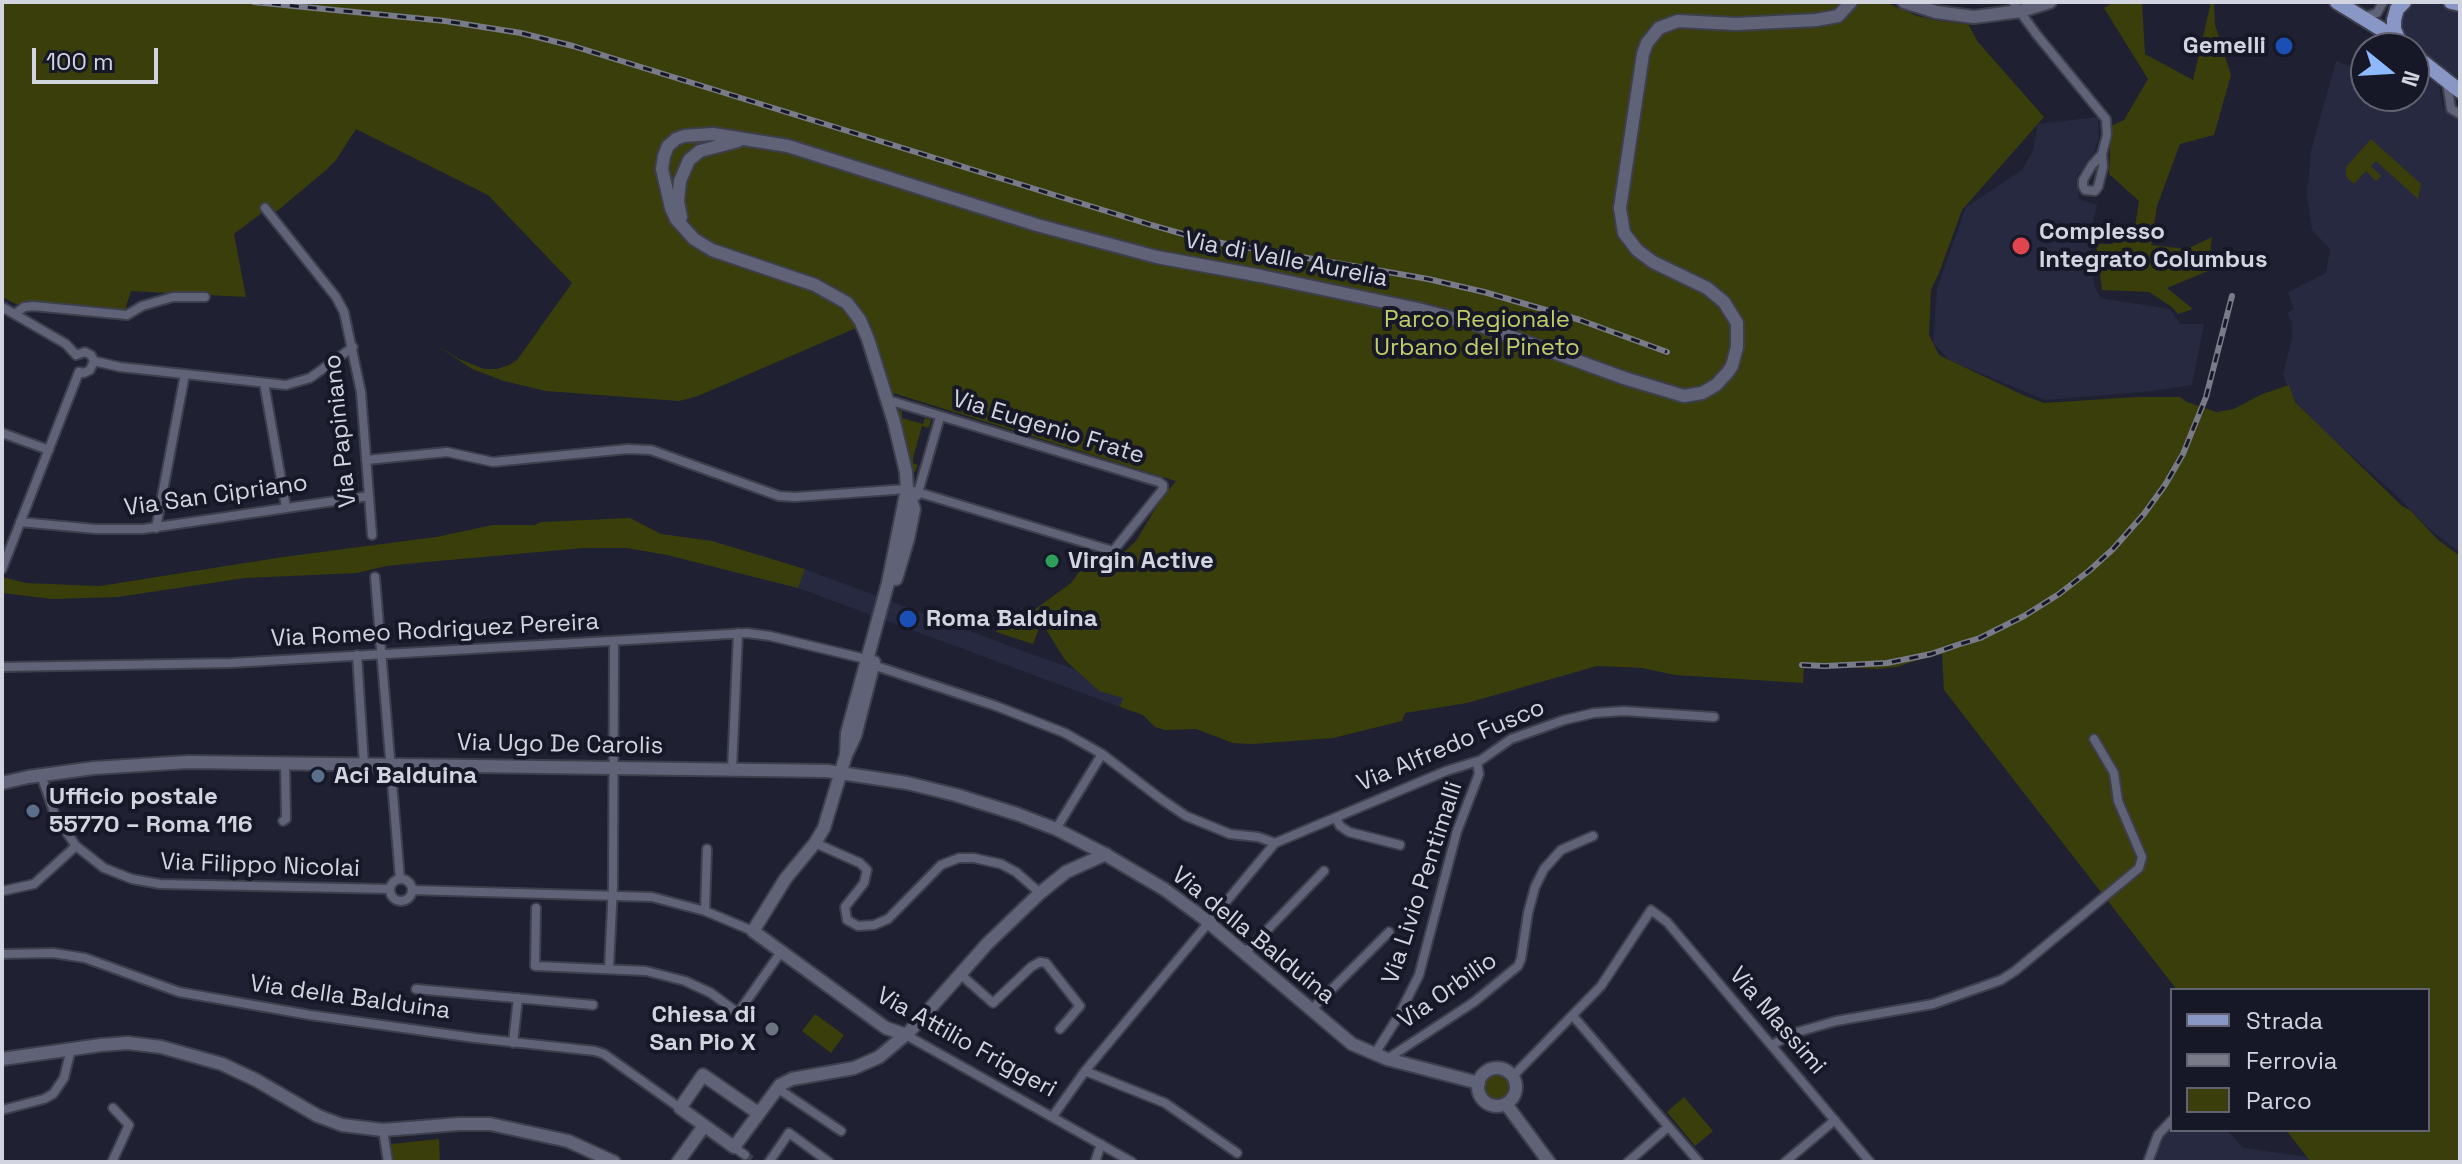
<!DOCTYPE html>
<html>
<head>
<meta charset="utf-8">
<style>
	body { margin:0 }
	#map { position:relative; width:2462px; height:1164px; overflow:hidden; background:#1f2132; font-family:"Space Grotesk",sans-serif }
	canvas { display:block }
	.frame { position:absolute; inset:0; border:4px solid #d2d4df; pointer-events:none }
	.legend { position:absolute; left:2170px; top:988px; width:260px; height:144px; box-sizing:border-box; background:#161828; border:2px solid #616371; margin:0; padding:10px 14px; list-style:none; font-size:24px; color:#d2d4df }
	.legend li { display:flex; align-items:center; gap:16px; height:40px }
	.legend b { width:40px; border:2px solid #616371 }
	.north { position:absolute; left:2350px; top:32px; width:80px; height:80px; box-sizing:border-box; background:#161828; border:2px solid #616371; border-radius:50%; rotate:108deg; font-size:22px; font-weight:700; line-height:32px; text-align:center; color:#d2d4df }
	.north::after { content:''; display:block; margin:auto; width:28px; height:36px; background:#8eb9fd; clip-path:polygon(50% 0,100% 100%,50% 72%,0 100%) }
	.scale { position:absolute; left:32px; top:48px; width:126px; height:36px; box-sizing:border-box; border:4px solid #d2d4df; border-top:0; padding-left:10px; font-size:24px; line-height:28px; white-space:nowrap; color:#d2d4df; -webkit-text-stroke:6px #161828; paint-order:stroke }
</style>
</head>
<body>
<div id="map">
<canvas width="2462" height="1164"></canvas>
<div class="frame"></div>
<ul class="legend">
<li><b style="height:10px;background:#8997c7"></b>Strada</li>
<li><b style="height:10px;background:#797b89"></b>Ferrovia</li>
<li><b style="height:22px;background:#3a3e0a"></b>Parco</li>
</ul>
<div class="north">N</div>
<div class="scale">100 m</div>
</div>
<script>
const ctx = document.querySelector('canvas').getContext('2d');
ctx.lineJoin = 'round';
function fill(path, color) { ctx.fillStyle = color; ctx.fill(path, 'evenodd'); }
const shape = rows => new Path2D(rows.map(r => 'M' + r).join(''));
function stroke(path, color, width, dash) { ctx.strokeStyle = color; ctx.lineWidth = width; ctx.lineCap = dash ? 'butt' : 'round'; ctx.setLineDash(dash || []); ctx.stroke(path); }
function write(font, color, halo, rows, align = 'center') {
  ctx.font = font + ' "Space Grotesk",sans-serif'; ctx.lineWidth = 8; ctx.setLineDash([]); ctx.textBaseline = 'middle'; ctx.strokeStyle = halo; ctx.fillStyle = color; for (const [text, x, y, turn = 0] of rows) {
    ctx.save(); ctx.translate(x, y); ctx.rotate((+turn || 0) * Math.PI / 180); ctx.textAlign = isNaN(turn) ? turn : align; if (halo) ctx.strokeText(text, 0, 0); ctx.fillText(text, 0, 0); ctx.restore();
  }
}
fill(shape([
	[2412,2,2429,2,2460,9,2460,84,2405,42,2398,29,2403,8],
	[2366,53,2366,96,2414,96,2414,64,2439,86,2443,108,2460,119,2460,553,2427,527,2393,492,2327,434,2292,398,2283,375,2292,337,2292,322,2287,313,2294,309,2288,292,2326,273,2330,249,2312,230,2307,195,2311,151,2336,61,2357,69],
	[2098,117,2099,137,2094,152,2077,176,2079,199,2097,205,2090,233,2090,259,2095,288,2101,298,2170,309,2180,324,2204,324,2192,385,2153,391,2045,400,1949,360,1933,343,1937,288,1966,207,2022,170,2033,150,2038,124],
	[805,569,1028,653,1127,687,1120,707,798,588],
	[2172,1128,2227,1130,2243,1148,2346,1162,2152,1162,2163,1138]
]), '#26293f');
fill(shape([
	[2,2,1885,2,1917,16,1939,21,1968,24,1978,42,2044,117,1962,210,1939,273,1931,290,1929,335,1939,355,2025,396,2044,403,2137,397,2180,397,2187,402,2216,412,2234,409,2260,395,2289,385,2295,402,2402,506,2410,510,2438,540,2460,556,2460,1162,2311,1162,2286,1130,2428,1130,2428,990,2177,990,1944,690,1942,653,1896,667,1877,669,1804,665,1803,683,1675,675,1642,668,1597,666,1467,703,1405,713,1402,721,1333,738,1252,744,1233,743,1196,729,1165,730,1155,727,1143,715,1120,707,1123,698,1099,691,1065,660,1034,610,1071,583,1091,556,1104,555,1116,560,1123,559,1125,551,1136,541,1158,504,1176,481,893,393,870,322,698,396,679,401,546,391,504,381,472,369,436,345,459,359,484,369,497,369,509,365,517,360,572,283,488,195,356,129,336,160,326,170,276,212,271,206,234,234,246,297,131,291,124,313,27,302,18,305,2,297],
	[2114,2,2142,2,2145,54,2193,80,2211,2,2214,2,2215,25,2231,75,2214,135,2180,144,2157,206,2151,245,2187,249,2212,237,2208,271,2167,288,2193,309,2178,314,2172,307,2149,292,2102,290,2096,244,2112,244,2135,227,2139,201,2109,174,2111,126,2124,120,2148,79,2104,8],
	[2371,139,2421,184,2418,199,2376,161,2371,166,2381,176,2376,181,2366,171,2354,184,2346,177,2346,167],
	[902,410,902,418,923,424,925,418,931,420,929,428,922,426,913,458,913,463,918,465,915,472,912,472,898,412],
	[630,518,661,534,712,541,805,569,798,588,667,555,626,548,584,548,416,563,386,566,357,573,245,578,118,597,52,599,2,593,2,577,26,583,100,586,283,557,436,537,493,525,535,525,541,522],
	[1002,613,1040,626,1033,644,996,632],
	[815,1014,844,1035,831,1053,802,1031],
	'1485 1087a12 12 0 1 1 24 0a12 12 0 1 1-24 0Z',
	[1684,1097,1713,1131,1695,1146,1667,1112],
	[439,1139,440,1162,394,1162,391,1144]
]), '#3a3e0a');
stroke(shape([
	[745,1155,755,1162]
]), '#3a3c4c', 8, [8, 4]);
const street = shape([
	[2013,2,2037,35,2106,119,2107,135,2102,154,2103,167,2098,187,2095,191,2085,190,2083,186,2083,180,2092,165,2102,154],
	[2363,17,2377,13,2383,2],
	[2447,83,2451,109,2460,114],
	[265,208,336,297,344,312,361,392,372,535],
	[2,307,66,344,76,355],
	[16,313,24,307,33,306,127,315,142,306,173,297,205,297],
	[76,355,85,352,91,355,94,361,90,370,84,373,79,372],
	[94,361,120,367,286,385,310,378,353,347],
	[264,383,286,507],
	[2,433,49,450],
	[366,460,447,452,493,462,628,449,651,450,779,496,795,497,907,489,1113,551,1163,489,1163,485,1159,482,888,400],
	[917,496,940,417],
	[20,522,96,529,143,529,369,496],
	[156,528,185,374],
	[2,569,79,372],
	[375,577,400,879],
	[357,655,364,765],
	[873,665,996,706,1065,733,1102,754,1161,799,1186,816,1230,834,1258,837,1275,843,1446,771,1481,760,1511,739,1564,720,1594,713,1624,711,1714,717],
	[2,667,231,663,747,633,770,636,866,659],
	[732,770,738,633],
	[41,775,55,815,76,846,104,868,132,879,160,884,390,889],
	[1336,818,1340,826,1349,832,1400,845],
	[283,821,286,819,285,763],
	[1056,829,1102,754],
	[815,843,860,863,867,870,864,883,845,907,847,920,858,926,874,925,888,919,941,865,959,858,974,858,1001,864,1016,872,1040,893],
	'390 890a11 11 0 1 1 22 0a11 11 0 1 1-22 0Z',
	[412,890,652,897,705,911,753,931],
	[2,891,34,884,76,846],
	[536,908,535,966,646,971,685,981,711,993,738,1013,781,952],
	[705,911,707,849],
	[1245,953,1324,871],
	[2,954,53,953,85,958,179,992,310,1015,475,1038,595,1051,604,1054,680,1108],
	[609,968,613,885,614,641],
	[960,974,993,1003,1031,967,1040,962,1046,963,1080,1006,1060,1029],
	[416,989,593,1005],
	[1311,1010,1389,932],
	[1573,1016,1699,1162],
	[906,1035,1132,1162],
	[513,1043,518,998],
	[1772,1045,1794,1033,1836,1021,1933,1004,2001,980,2015,971,2139,868,2142,857,2118,801,2114,773,2094,739],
	[1374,1055,1398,1017,1419,975,1457,831,1479,774,1477,762],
	[1387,1059,1474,1002,1518,966,1521,959,1528,913,1535,887,1544,869,1561,850,1593,836],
	[1085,1071,1165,1103,1237,1153],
	[1513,1076,1601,986,1651,910,1667,922,1870,1162],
	[777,1088,841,1131],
	[2,1110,44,1099,53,1094,64,1078,71,1049],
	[1053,1116,1085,1071,1275,843],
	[383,1130,388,1162],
	[734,1147,745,1155],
	[112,1162,129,1125,113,1108],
	[769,1162,789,1133,829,1162],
	[1095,1162,1101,1144],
	[1628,1162,1668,1127],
	[1785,1162,1835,1120],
	[2148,1162,2158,1135,2172,1120]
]);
const secondary = shape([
	[1904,2,1936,12,1974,17,2021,11,2050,2],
	[681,217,678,201,680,181,689,160,700,151,738,141],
	[896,579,908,539,914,509,907,489],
	[874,662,855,736,846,755,824,828,815,843,786,878,753,931,886,1028,906,1035],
	[846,755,847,733,888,583,907,489,906,472,894,422,868,339,860,320,847,303,815,285,712,250,694,239,676,219,671,208,662,169,664,156,668,146,676,139,684,136,713,134,788,146,1037,225,1157,257,1261,276,1418,309,1479,325,1624,378,1684,396,1702,393,1716,385,1728,372,1732,366,1737,347,1737,323,1724,302,1707,288,1653,262,1637,250,1624,233,1620,208,1643,54,1647,43,1659,28,1678,21,1736,24,1816,20,1838,16,1851,2],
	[2,783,28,777,94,768,188,762,827,771,907,783,956,795,1017,814,1056,829,1101,852,1164,889,1202,917,1352,1044,1387,1059,1479,1083],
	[2,1059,101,1045,128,1043,161,1047,222,1064,256,1080,318,1116,342,1125,383,1130,459,1124,490,1124,568,1141,614,1162],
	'1478 1087a19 19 0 1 1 38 0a19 19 0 1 1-38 0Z',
	[1506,1104,1549,1162],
	[758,1113,703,1075,680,1108,734,1147,780,1085,792,1079,854,1068,879,1057,910,1031,987,944,1040,893,1066,872,1106,854],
	[678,1162,704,1126]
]);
const primary = shape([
	[2337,2,2381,29,2406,48],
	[2451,2,2460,4],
	[2399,41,2394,29,2394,20,2397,9,2404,2],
	[2414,55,2460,91]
]);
stroke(street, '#3d3f4c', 12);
stroke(secondary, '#3d3f4c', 16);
stroke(primary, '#3d3f4c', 18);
stroke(street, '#606377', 8);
stroke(secondary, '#606377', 12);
stroke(primary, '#8997c7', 14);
const rail = shape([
	[254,2,445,21,521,33,573,46,1148,224,1204,240,1428,279,1484,292,1580,320,1667,352],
	[1802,665,1825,666,1887,663,1931,654,1957,645,1980,638,2024,616,2059,594,2090,570,2113,549,2144,514,2165,485,2183,454,2206,397,2232,296]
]);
stroke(rail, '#797b89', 6);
stroke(rail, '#161828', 3, [9]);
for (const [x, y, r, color] of [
	[2284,46,10,"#1a4fb4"],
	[2021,246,10,"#e0444e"],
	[1052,561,8,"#2e9e5b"],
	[908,619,10,"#1a4fb4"],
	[318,776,8,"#5c6f8a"],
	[33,811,8,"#5c6f8a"],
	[772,1029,8,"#6b7280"]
]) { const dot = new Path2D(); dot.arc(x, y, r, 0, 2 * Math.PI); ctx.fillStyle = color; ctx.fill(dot); stroke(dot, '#161828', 3); }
write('bold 24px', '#d2d4df', '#161828', [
	["Gemelli",2266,46,"right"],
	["Complesso",2039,232],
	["Integrato Columbus",2039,260],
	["Virgin Active",1068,561],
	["Roma Balduina",926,619],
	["Aci Balduina",334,776],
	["Ufficio postale",49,797],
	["55770 – Roma 116",49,825],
	["Chiesa di",756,1015,"right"],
	["San Pio X",756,1043,"right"]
], 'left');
write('24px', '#d2d4df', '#161828', [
	["Via di Valle Aurelia",1286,260,11],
	["Via Eugenio Frate",1048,428,17],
	["Via Papiniano",341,431,-96],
	["Via San Cipriano",216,496,-8],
	["Via Romeo Rodriguez Pereira",435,631,-3],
	["Via Ugo De Carolis",560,745,1],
	["Via Alfredo Fusco",1451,746,-23],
	["Via Filippo Nicolai",260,866,2],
	["Via Livio Pentimalli",1423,883,-72],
	["Via della Balduina",1253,936,39],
	["Via Orbilio",1448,991,-35],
	["Via della Balduina",350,998,8],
	["Via Massimi",1777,1021,49],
	["Via Attilio Friggeri",966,1043,29]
]);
write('24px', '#c1cb69', '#161828', [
	["Parco Regionale",1477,320],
	["Urbano del Pineto",1477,348]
]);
</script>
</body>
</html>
